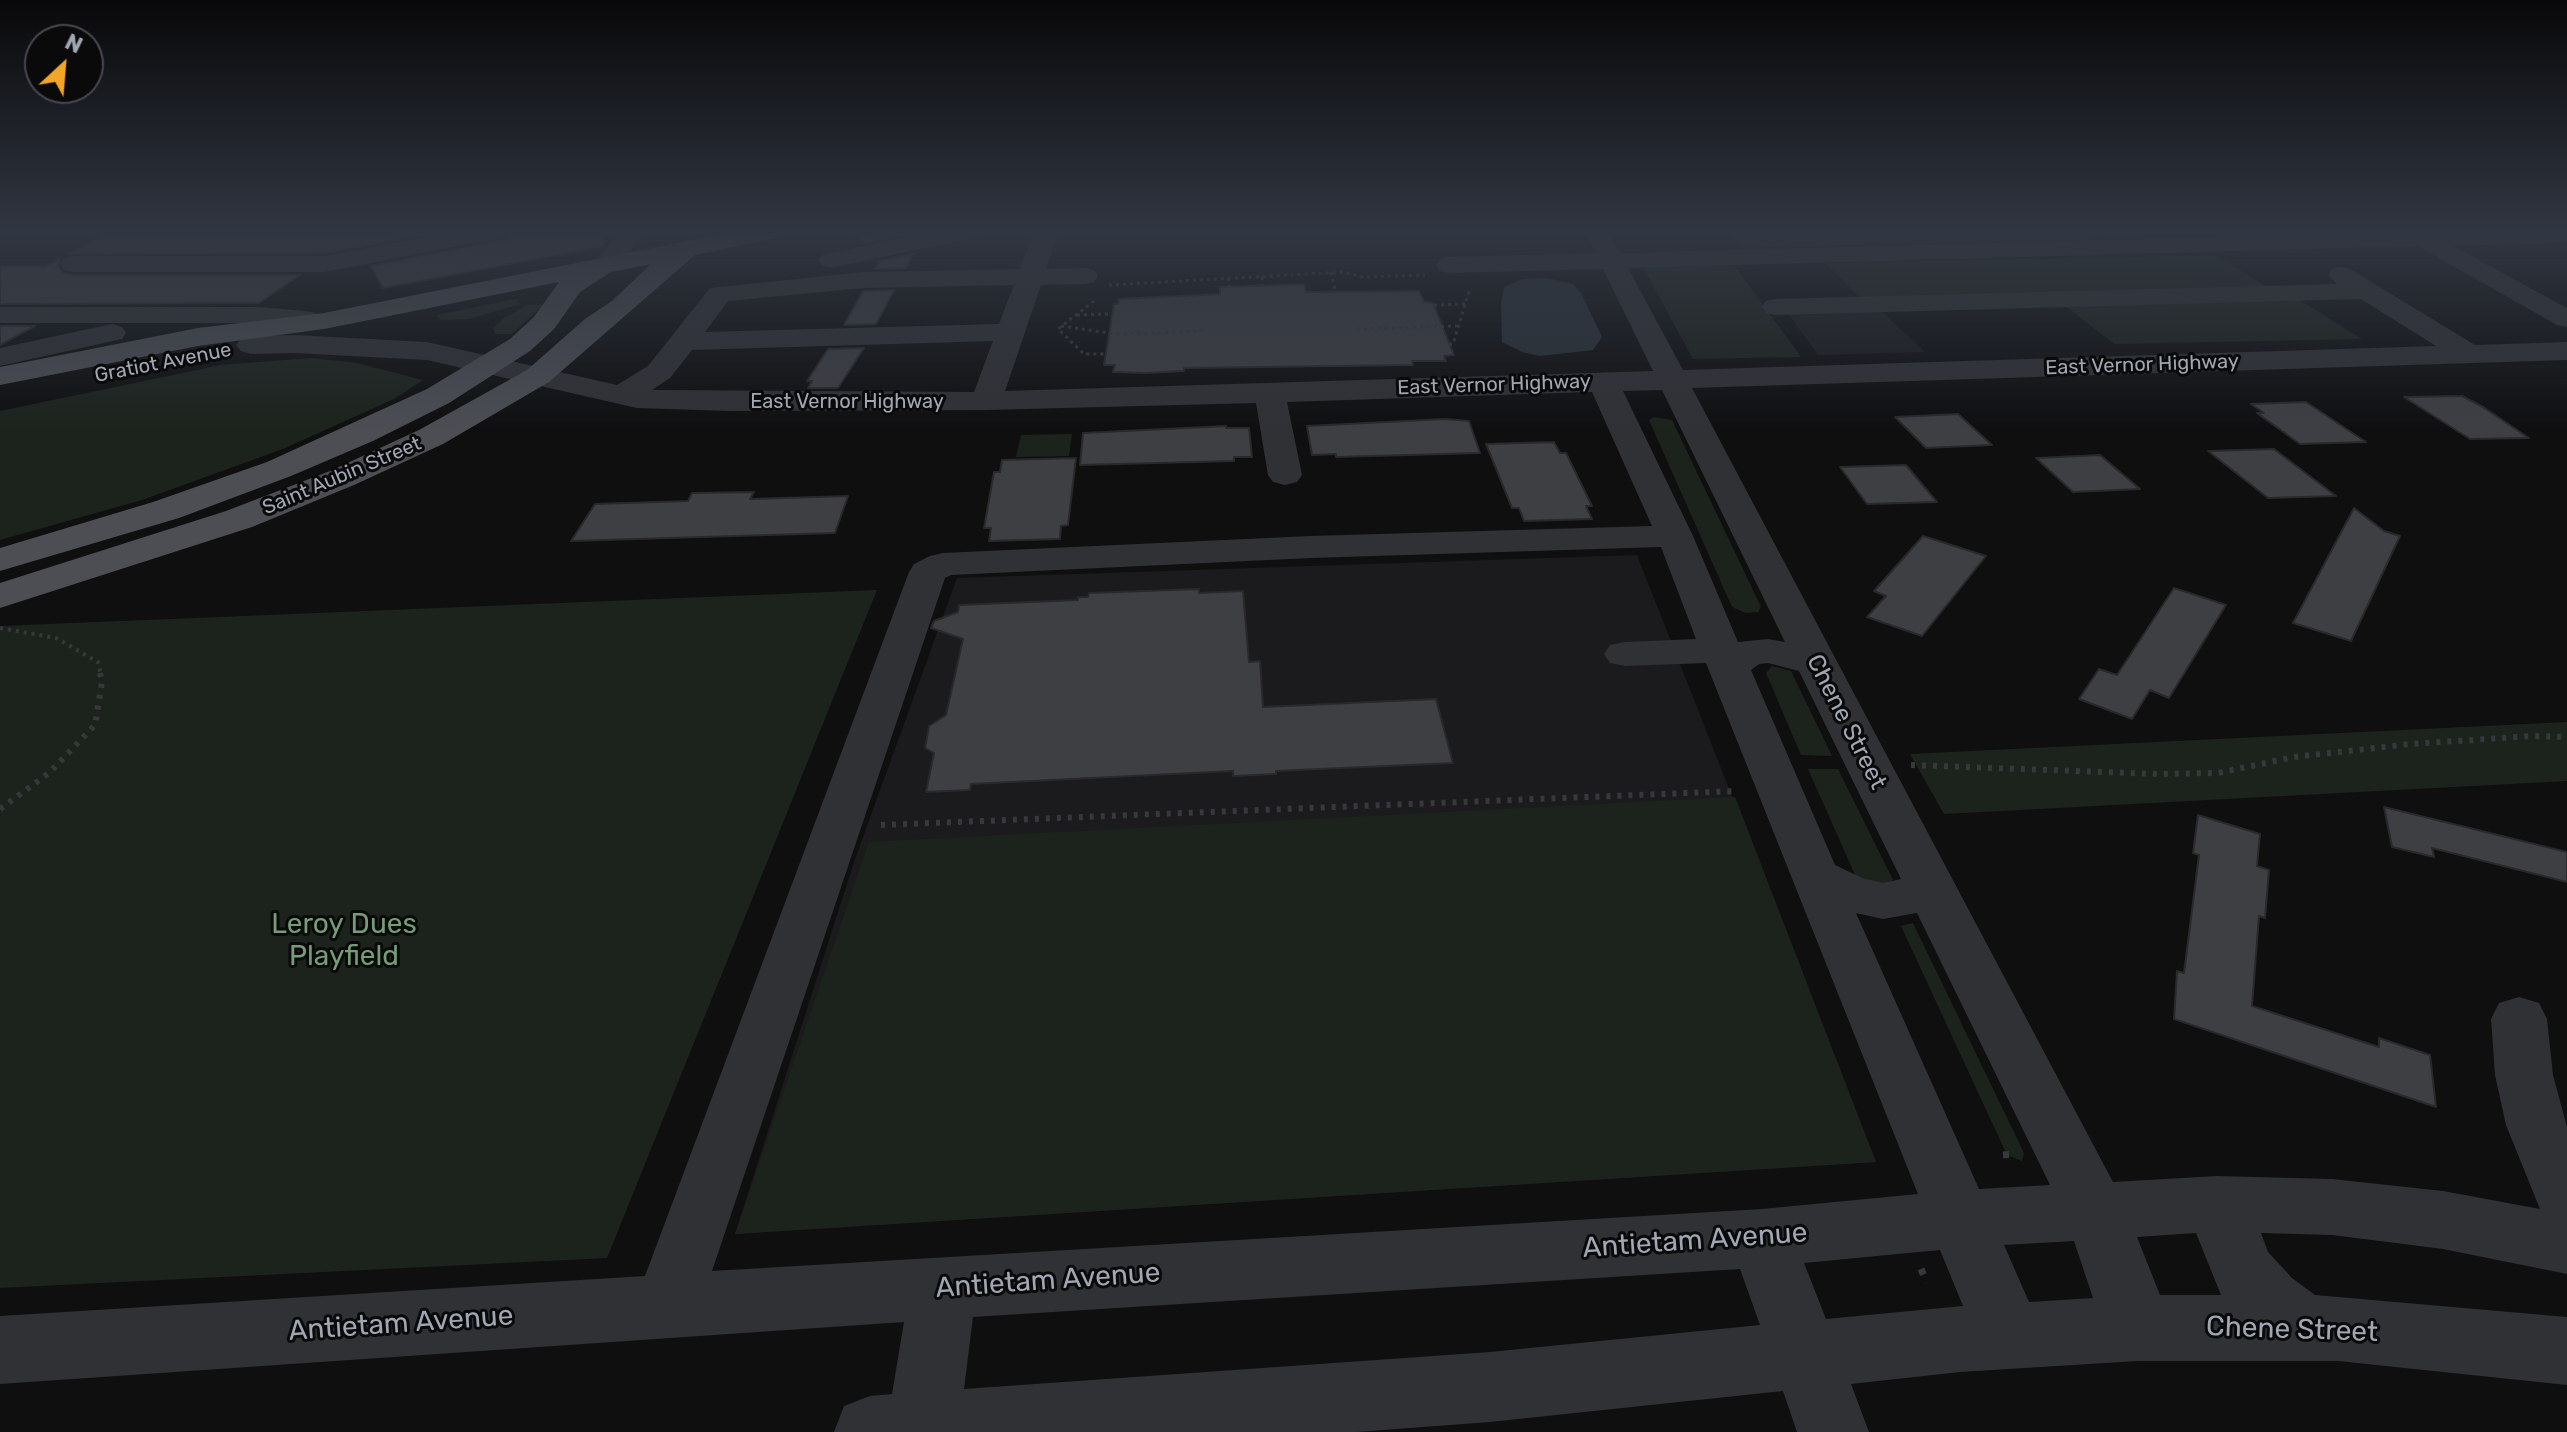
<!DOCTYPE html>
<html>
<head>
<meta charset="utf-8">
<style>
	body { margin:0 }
	#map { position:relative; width:2567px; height:1432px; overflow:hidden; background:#0f0f10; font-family:Rubik,sans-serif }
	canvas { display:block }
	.north { position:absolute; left:24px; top:24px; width:80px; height:80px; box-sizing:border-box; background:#0a0a0b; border:2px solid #46484e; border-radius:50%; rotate:26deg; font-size:22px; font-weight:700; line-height:32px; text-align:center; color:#a0a6b2 }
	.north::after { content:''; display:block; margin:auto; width:28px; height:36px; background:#f2a626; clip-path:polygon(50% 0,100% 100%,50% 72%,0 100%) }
</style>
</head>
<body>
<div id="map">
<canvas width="2567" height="1432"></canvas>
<div class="north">N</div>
</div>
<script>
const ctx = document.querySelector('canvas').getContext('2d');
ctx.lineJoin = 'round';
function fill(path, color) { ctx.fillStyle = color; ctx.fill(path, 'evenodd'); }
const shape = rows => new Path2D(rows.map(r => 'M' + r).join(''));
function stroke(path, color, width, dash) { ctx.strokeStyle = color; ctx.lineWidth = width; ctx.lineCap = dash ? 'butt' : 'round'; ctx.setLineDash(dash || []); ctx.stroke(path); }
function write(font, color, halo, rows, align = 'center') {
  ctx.font = font + ' Rubik,sans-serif'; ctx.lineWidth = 6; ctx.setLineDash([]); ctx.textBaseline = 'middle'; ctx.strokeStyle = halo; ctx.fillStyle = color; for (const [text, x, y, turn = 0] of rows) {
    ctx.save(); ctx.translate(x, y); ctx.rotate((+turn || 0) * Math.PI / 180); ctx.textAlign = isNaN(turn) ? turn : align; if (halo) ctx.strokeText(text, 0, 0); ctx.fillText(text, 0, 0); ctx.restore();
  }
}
fill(shape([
	[1878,308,1925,352,1818,355,1787,312],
	[1637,555,1876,1162,735,1234,855,859,957,578]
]), '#1b1b1d');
fill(shape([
	[1730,232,2079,232,2090,240,1741,248],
	[2215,255,2272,290,1861,299,1825,263],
	[1734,265,1801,357,1693,359,1643,267],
	[516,299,520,304,469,319,440,320,436,315],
	[2298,299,2362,339,2114,344,2063,304],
	[527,305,543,305,512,334,495,334,493,328,504,318],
	[311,358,357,363,423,380,396,398,283,449,142,500,0,540,0,411,221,365],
	[1654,417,1672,420,1761,607,1758,612,1746,613,1732,607,1649,420],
	[1072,434,1069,456,1016,457,1021,435],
	[877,590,607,1258,0,1288,0,626],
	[1772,666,1791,671,1832,756,1801,755,1766,673],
	[2567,722,2567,781,1944,814,1910,754],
	[1808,769,1838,769,1893,880,1885,886,1856,877],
	[1735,797,1876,1162,735,1234,869,842],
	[1913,923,2024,1153,2022,1161,2007,1155,1901,926]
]), '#1c231c');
fill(shape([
	[1547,278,1573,284,1581,293,1602,337,1593,350,1540,356,1522,352,1502,342,1501,303,1504,287,1522,279]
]), '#283036');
const building = shape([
	[110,232,438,232,324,253,68,254,110,232],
	[510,232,602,232,604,246,383,288,371,266,505,240,510,232],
	[852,232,917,232,866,243,852,232],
	[913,254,906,268,875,269,880,261,913,254],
	[60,258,58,266,62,272,73,275,300,275,259,303,0,304,0,266,46,266,60,258],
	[1304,284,1306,292,1419,291,1424,302,1433,303,1454,355,1444,356,1446,361,1412,361,1413,365,1184,368,1184,371,1145,373,1113,372,1115,365,1104,365,1114,304,1118,304,1119,299,1220,294,1220,287,1304,284],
	[894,290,876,324,844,325,863,291,894,290],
	[0,326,35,326,0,345,0,326],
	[864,348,838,388,808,388,812,381,807,381,828,349,864,348],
	[2462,396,2483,407,2529,438,2470,439,2404,397,2462,396],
	[2306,402,2366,442,2300,444,2257,413,2264,413,2251,404,2306,402],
	[1958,414,1992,445,1926,448,1895,417,1958,414],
	[1445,419,1469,421,1480,453,1336,457,1336,454,1312,455,1307,426,1445,419],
	[1226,426,1226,428,1249,428,1252,457,1234,457,1234,461,1080,465,1083,433,1226,426],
	[1554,442,1560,453,1566,453,1592,506,1586,506,1592,519,1524,521,1519,508,1512,508,1486,444,1554,442],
	[2274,449,2336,496,2268,498,2208,451,2274,449],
	[2100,455,2140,489,2073,492,2036,458,2100,455],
	[1076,458,1068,525,1061,526,1060,539,989,541,991,528,984,528,994,472,1000,472,1002,460,1076,458],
	[1906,465,1937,502,1867,504,1840,467,1906,465],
	[754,492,750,499,848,496,835,533,571,541,595,504,688,501,692,493,754,492],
	[2354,508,2384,531,2400,536,2351,641,2293,623,2354,508],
	[1923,536,1986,556,1922,636,1867,617,1886,596,1874,591,1923,536],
	[2174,588,2226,605,2169,698,2150,690,2132,719,2079,699,2099,669,2117,675,2174,588],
	[1199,589,1199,593,1243,591,1249,662,1260,661,1263,707,1436,699,1453,763,1276,771,1276,774,1233,776,1233,771,971,784,970,790,926,792,934,753,925,748,929,726,946,715,963,639,931,628,934,621,958,612,959,605,1078,600,1078,597,1088,597,1089,593,1199,589],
	[2384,807,2567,852,2567,882,2432,848,2434,857,2392,847,2384,807],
	[2198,815,2260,834,2257,866,2269,870,2265,918,2259,916,2252,1006,2379,1047,2379,1038,2430,1055,2436,1107,2174,1019,2177,971,2184,973,2199,855,2193,853,2198,815]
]);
fill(building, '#3e3f43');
stroke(building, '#29292c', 2);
stroke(shape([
	[1331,272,1336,293],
	[1262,277,1262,285],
	[1228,278,1229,287],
	[1109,285,1344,272,1362,277,1425,275],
	[1094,301,1058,329,1084,354,1106,354],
	[1434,305,1465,304],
	[1077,315,1108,314],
	[1061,326,1117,334,1204,331],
	[1357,329,1458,326],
	[1449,344,1453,344,1470,288]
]), '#36383c', 3, [3, 4]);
stroke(shape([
	[0,628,56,638,98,662,101,675]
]), '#36383c', 4, [3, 5]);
stroke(shape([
	[1911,765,2158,774,2218,773,2294,757,2411,744,2533,736,2567,737],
	[0,809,49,773,95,725,102,682,100,673],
	[881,825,1738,791]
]), '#36383c', 6, [4, 7]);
stroke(shape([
	[2003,1155,2018,1154],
	[1921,1269,1927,1283]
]), '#36383c', 7, [6, 9]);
fill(shape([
	[455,232,507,232,504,237,495,239,324,272,73,272,64,270,60,264,64,258,73,256,324,256,455,232],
	[619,232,644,232,616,271,598,271,594,265,619,232],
	[931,232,979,232,976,237,967,239,831,268,822,265,818,260,822,255,931,232],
	[1034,232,1058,232,1046,269,1085,268,1094,270,1098,276,1094,282,1085,284,1041,285,1005,391,1653,371,1603,269,1449,273,1440,271,1436,265,1440,259,1449,257,1595,253,1585,232,1609,232,1620,253,2400,232,2567,232,2567,242,2453,246,2567,308,2567,327,2557,325,2418,246,1628,268,1683,370,2436,346,2361,299,1776,315,1766,313,1762,307,1766,301,1776,299,2337,284,2328,275,2332,269,2341,267,2350,269,2475,345,2567,342,2567,360,1692,388,2113,1182,2217,1176,2332,1179,2443,1191,2540,1209,2506,1125,2495,1075,2491,1019,2499,1003,2519,997,2539,1003,2547,1019,2553,1075,2567,1127,2567,1274,2443,1249,2332,1235,2261,1233,2268,1252,2292,1278,2315,1295,2567,1317,2567,1385,2338,1361,2138,1361,1960,1372,1851,1384,1869,1432,1797,1432,1783,1391,1490,1422,1356,1432,834,1432,844,1406,870,1396,892,1394,904,1322,0,1384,0,1316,645,1276,909,572,914,564,930,556,943,553,1311,536,1652,526,1592,392,1287,402,1302,475,1297,482,1285,485,1273,482,1268,475,1256,403,986,410,731,411,637,408,427,360,294,353,251,354,241,351,236,345,241,339,251,336,294,335,427,342,617,385,648,366,710,288,864,272,1020,269,1034,232],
	[1014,285,999,324,705,332,728,301,864,288,1014,285],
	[993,341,974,392,652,390,670,378,692,350,993,341],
	[1662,390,1785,642,1768,639,1738,642,1693,536,1623,391,1662,390],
	[1661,547,1696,639,1625,642,1610,645,1604,654,1610,663,1625,666,1706,663,1918,1194,1762,1209,712,1271,945,578,951,575,1311,558,1661,547],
	[1768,663,1799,671,1901,879,1883,883,1862,878,1835,865,1751,670,1759,664,1768,663],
	[1856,913,1883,919,1917,913,2050,1185,1979,1189,1856,913],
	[2196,1233,2221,1295,2160,1295,2137,1237,2196,1233],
	[2074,1241,2093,1298,2029,1302,2004,1245,2074,1241],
	[1940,1250,1963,1306,1826,1319,1804,1263,1940,1250],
	[1740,1269,1760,1325,1490,1352,964,1389,973,1317,1740,1269],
	[0,307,259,307,305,311,315,313,319,319,315,325,305,327,259,323,0,323,0,307],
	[112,324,122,327,126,333,122,339,0,366,0,348,112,324]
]), '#303135');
fill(shape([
	[733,232,783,232,780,237,695,255,549,382,443,444,354,485,252,527,0,608,0,583,226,511,330,471,419,430,527,370,585,319,612,301,651,264,611,272,580,292,554,329,530,351,449,403,373,441,291,476,179,518,0,571,0,548,153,502,267,462,427,389,510,339,534,317,559,282,324,329,198,346,0,385,0,367,198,328,324,313,733,232]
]), '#4c4e54');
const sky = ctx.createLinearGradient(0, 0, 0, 432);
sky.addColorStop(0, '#080809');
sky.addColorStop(0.54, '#313742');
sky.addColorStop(1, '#31374200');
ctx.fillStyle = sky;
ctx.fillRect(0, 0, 2567, 432);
write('20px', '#a0a6b2', '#0a0a0b', [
	["Gratiot Avenue",163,363,-11],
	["East Vernor Highway",2142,365,-2],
	["East Vernor Highway",1494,385,-2],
	["East Vernor Highway",847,402],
	["Saint Aubin Street",342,476,-23]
]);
write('24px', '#a0a6b2', '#0a0a0b', [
	["Chene Street",1846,722,63]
]);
write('28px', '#769d77', '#0a0a0b', [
	["Leroy Dues",344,925],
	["Playfield",344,957]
]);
write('28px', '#a0a6b2', '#0a0a0b', [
	["Antietam Avenue",1695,1241,-4],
	["Antietam Avenue",1048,1281,-4],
	["Antietam Avenue",401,1324,-4],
	["Chene Street",2292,1330,2]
]);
</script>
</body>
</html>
